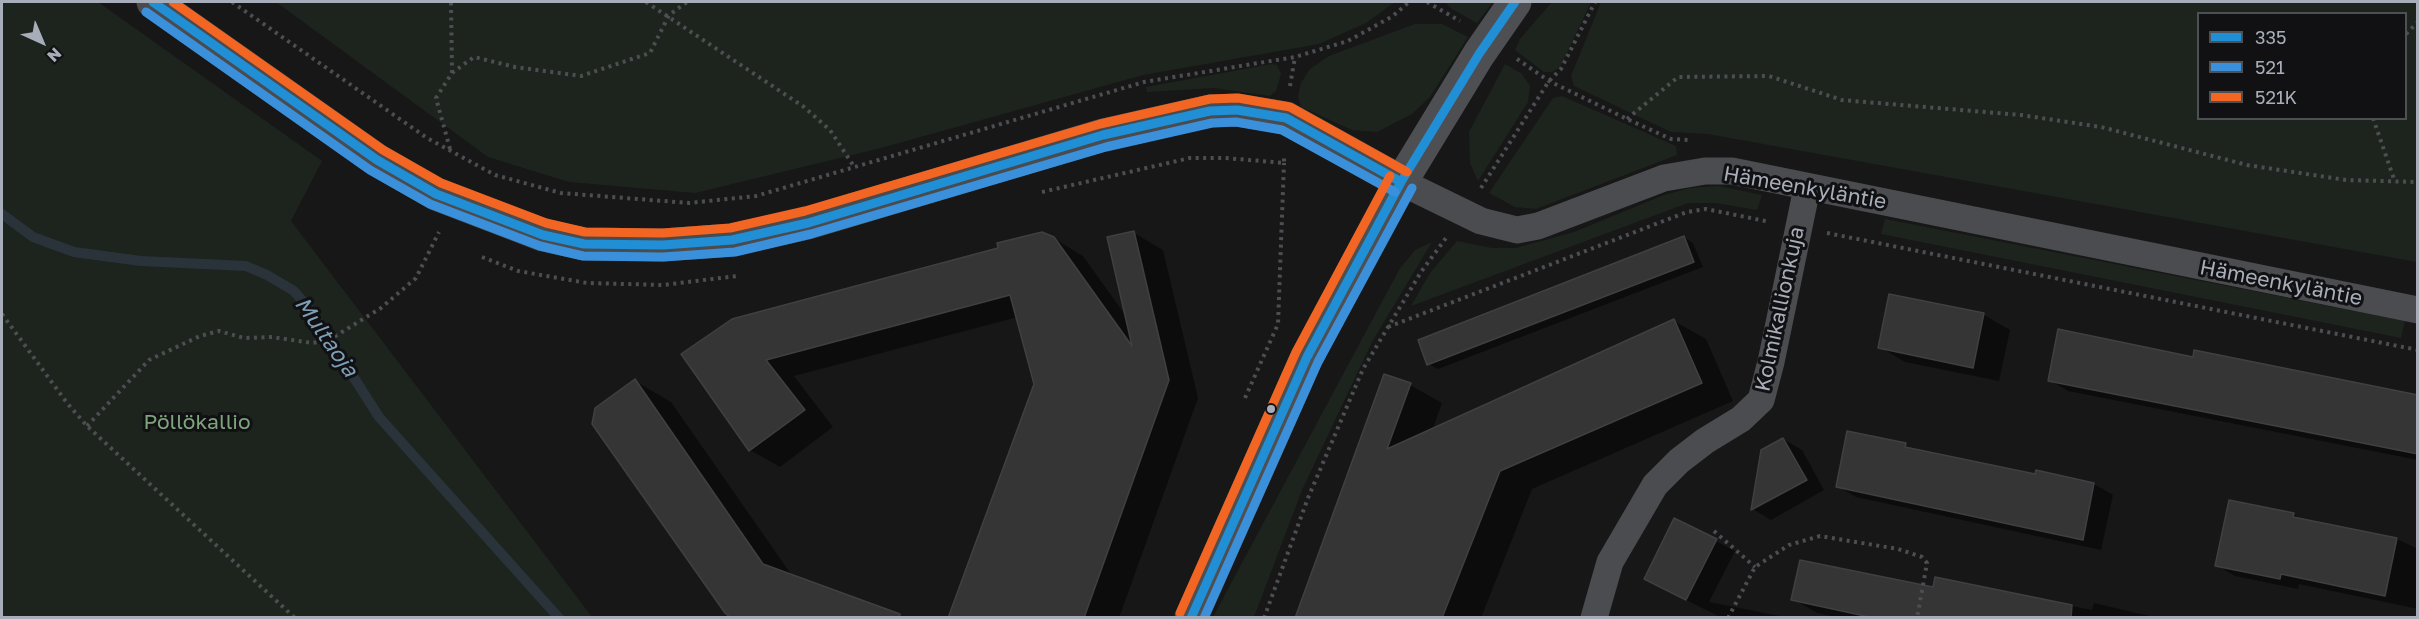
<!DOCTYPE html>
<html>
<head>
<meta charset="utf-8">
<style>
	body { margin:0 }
	#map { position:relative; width:2419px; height:619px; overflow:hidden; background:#171717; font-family:"Golos Text",sans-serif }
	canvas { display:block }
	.frame { position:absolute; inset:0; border:3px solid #a8aeb9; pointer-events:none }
	.legend { position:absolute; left:2197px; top:12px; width:210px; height:108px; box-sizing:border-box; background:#111113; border:2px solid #4d5055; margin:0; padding:8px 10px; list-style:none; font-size:18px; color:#a8aeb9 }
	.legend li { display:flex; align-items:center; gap:12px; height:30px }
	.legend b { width:30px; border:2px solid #4d5055 }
	.north { position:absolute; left:12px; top:12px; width:60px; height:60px; -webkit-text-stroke:4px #111113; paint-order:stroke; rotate:136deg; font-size:16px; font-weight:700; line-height:24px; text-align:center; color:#a8aeb9 }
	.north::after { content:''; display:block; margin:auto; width:21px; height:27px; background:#a8aeb9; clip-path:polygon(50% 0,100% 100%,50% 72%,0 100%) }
</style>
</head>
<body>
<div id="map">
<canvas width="2419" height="619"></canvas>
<div class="frame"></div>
<ul class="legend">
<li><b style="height:8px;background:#208fd6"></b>335</li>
<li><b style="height:8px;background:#3a90db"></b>521</li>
<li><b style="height:8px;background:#f26522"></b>521K</li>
</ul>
<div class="north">N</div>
</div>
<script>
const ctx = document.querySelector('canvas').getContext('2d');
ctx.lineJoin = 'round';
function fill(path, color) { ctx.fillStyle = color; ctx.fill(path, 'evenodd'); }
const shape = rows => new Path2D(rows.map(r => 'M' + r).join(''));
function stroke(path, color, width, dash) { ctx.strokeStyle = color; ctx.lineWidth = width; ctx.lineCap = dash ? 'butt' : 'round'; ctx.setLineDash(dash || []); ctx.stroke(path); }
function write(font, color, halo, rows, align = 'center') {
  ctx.font = font + ' "Golos Text",sans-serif'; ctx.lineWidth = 6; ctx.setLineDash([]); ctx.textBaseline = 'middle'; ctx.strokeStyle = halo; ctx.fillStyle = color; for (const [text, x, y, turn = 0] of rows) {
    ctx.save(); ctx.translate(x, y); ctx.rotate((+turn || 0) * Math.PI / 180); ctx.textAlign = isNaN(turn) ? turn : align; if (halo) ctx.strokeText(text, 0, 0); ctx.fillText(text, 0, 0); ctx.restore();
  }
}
fill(shape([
	[2,2,98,2,322,161,291,221,592,617,2,617],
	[276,2,1395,2,1366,23,1319,44,1143,75,881,148,695,193,569,182,488,157],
	[1445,2,1493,2,1477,23,1452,9],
	[1552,2,1591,2,1560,67,1552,72,1544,72,1515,50,1520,39],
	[1601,2,2417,2,2417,262,1708,134,1671,132,1574,86,1571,76],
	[2198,14,2406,14,2406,118,2198,118],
	[1415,24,1442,24,1468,37,1430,97,1412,114,1377,132,1352,130,1301,107,1298,96,1301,83,1310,69,1329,56],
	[1272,64,1277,65,1281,74,1276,91,1270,96,1214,88,1147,92,1146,87],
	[1505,64,1522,74,1530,86,1528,102,1478,181,1470,163,1469,132],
	[1562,96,1676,146,1677,155,1536,209,1515,207,1489,193,1553,98],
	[1719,186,1762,195,1757,210,1716,203,1688,203,1411,306,1430,273,1457,241,1492,248,1516,248,1574,232,1664,195,1690,188],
	[1885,219,2405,321,2401,338,1881,234],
	[1432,242,1372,342,1302,490,1254,617,1213,617,1399,270,1415,250]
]), '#1d241e');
fill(shape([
	[1134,233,1163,250,1198,398,1119,618,950,618,1036,384,1018,317,794,376,833,427,780,467,750,450,683,354,1053,238,1083,256,1126,316],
	[1684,237,1693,243,1703,267,1438,369,1428,364],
	[1891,295,1984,315,2010,330,1999,381,1905,362,1880,347],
	[1674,321,1706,339,1733,401,1532,489,1481,618,1296,618,1410,385,1442,403,1432,431],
	[2194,358,2418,398,2418,460,2068,391,2049,380],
	[635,381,671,402,793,577,734,618],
	[1783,439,1802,450,1824,490,1771,520,1753,509,1762,451],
	[1905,445,1915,450,2036,476,2037,472,2094,484,2113,495,2101,550,1856,497,1837,486],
	[2293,515,2303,520,2397,539,2418,549,2418,609,2299,584,2298,589,2235,576,2216,565],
	[1675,520,1735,551,1709,602,1790,618,1722,618,1664,589],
	[1936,579,2092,610,2094,603,2158,618,1839,618,1817,613,1793,599,1934,589]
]), '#0007');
stroke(shape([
	[2,214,33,237,74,252,141,261,246,266,267,275,294,291,312,312,379,417,559,618]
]), '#2a333a', 10);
const building = shape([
	[1134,231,1169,380,1084,618,948,618,1034,384,1010,295,766,360,805,410,749,451,681,354,732,319,998,248,997,243,1042,232,1054,237,1132,346,1107,237,1134,231],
	[1684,236,1694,262,1427,365,1418,340,1684,236],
	[1889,294,1984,313,1973,368,1878,348,1889,294],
	[1674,319,1702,383,1500,471,1442,618,1295,618,1384,374,1411,383,1387,449,1674,319],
	[2058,329,2193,357,2194,350,2418,395,2418,454,2048,381,2058,329],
	[635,379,763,564,900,614,899,618,731,618,725,613,592,424,595,408,635,379],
	[1847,431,1906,443,1905,447,2035,474,2036,470,2094,483,2083,540,1836,487,1847,431],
	[1783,438,1807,480,1751,510,1761,450,1783,438],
	[2229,500,2294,513,2293,517,2397,538,2385,596,2281,574,2280,579,2215,566,2229,500],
	[1674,518,1717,539,1686,600,1644,579,1674,518],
	[1800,560,1933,587,1935,577,2072,605,2071,618,1874,618,1791,600,1800,560]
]);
fill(building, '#353536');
stroke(building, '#3f4043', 1.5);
stroke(shape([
	[232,2,427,138,495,175,561,193,689,203,756,196,1144,82,1295,57,1348,41,1393,16,1409,2],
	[646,2,804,107,830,130,855,168],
	[1427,2,1460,21],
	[2406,34,2418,22],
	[1517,59,1549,81,1627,119,1671,139,1688,140],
	[452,73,474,57,515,67,581,76,650,53,669,15,687,2],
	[1290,86,1295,57],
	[2373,118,2395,182],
	[1627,119,1678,77,1769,76,1842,100,2021,115,2101,127,2247,165,2346,180,2418,182],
	[450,149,436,98,452,73,451,2],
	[1481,188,1549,81,1561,69,1595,2],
	[1042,192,1190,158,1225,158,1284,163,1284,156],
	[1827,233,2418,350],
	[482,257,518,271,587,283,663,285,737,276],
	[2,314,67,403,87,426,295,618],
	[1388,327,1687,212,1706,209,1770,222],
	[1245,398,1278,324,1284,163],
	[87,426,149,360,200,336,219,331,244,338,272,337,312,343,329,340,381,308,416,278,439,232],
	[1714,531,1755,567],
	[1264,618,1308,498,1363,369,1421,272,1446,238],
	[1728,618,1755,567,1789,545,1820,536,1898,549,1922,557,1927,563,1917,618]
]), '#4d4e52', 4, [3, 4.5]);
stroke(shape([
	[1401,182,1481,221,1517,230,1538,226,1664,178,1705,171,1732,171,2418,310],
	[1594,618,1610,562,1655,485,1679,461,1705,441,1741,419,1761,400,1771,362,1807,188]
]), '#4b4c50', 27);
stroke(shape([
	[153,2,377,160,436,194,543,235,584,244,663,245,732,240,808,223,1103,135,1210,111,1237,110,1286,118,1401,182]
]), '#4a4b4e', 33);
stroke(shape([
	[1191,618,1307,357,1401,182,1479,54,1515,2]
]), '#4e4f52', 33);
stroke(shape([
	[153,2,377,160,436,194,543,235,584,244,663,245,732,240,808,223,1103,135,1210,111,1237,110,1286,118,1401,182],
	[1191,618,1307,357,1401,182,1479,54,1515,2]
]), '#208fd6', 9);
stroke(shape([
	[146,12,370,170,430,204,540,246,583,256,663,257,735,252,811,234,1106,147,1212,123,1236,122,1282,130,1395,192],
	[1204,618,1318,362,1412,188]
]), '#3a90db', 9);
stroke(shape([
	[173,2,383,150,441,183,546,223,585,232,663,233,730,228,805,211,1100,124,1210,99,1238,98,1290,107,1407,172],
	[1180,613,1296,352,1390,176]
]), '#f26522', 9);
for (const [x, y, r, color] of [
	[1271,409,5,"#a8aeb9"]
]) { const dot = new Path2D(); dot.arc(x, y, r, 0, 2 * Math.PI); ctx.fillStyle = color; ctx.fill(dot); stroke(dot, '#111113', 2); }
write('21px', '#a8aeb9', '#111113', [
	["Hämeenkyläntie",1805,188,10],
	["Hämeenkyläntie",2281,283,11],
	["Kolmikallionkuja",1780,309,-78]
]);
write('21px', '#7ea47e', '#111113', [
	["Pöllökallio",197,422]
]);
write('italic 22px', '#7e9eb5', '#111113', [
	["Multaoja",326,337,55]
]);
</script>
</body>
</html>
